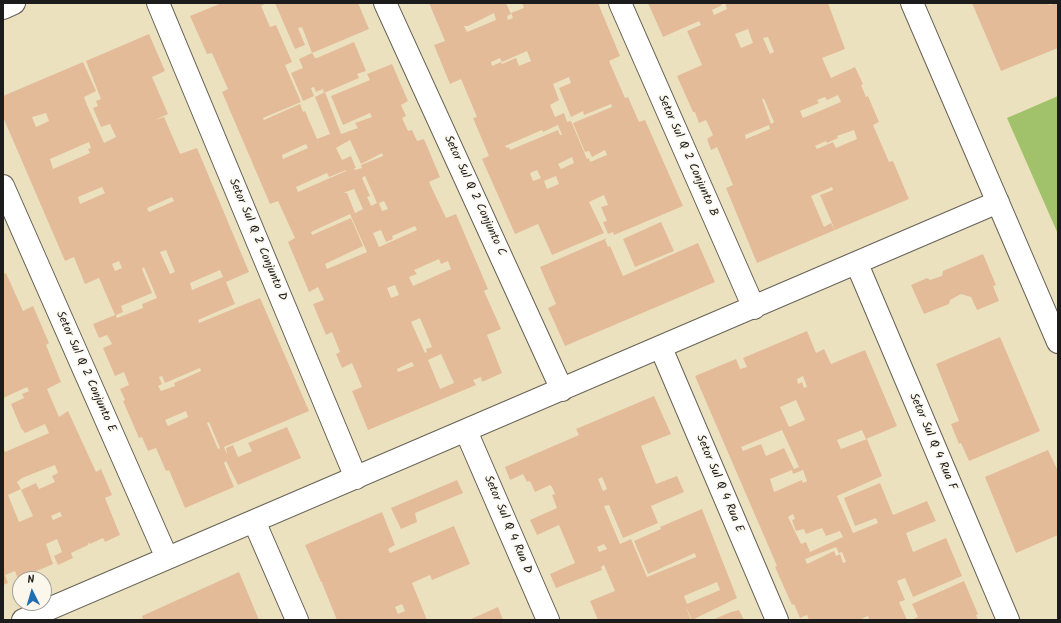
<!DOCTYPE html>
<html>
<head>
<meta charset="utf-8">
<style>
	body { margin:0 }
	#map { position:relative; width:1061px; height:623px; overflow:hidden; background:#ece1bf; font-family:Kalam,sans-serif }
	canvas { display:block }
	.frame { position:absolute; inset:0; border:4px solid #1c1c1c; pointer-events:none }
	.north { position:absolute; left:12px; top:571px; width:40px; height:40px; box-sizing:border-box; background:#fbf7ec; border:1px solid #a29f99; border-radius:50%; rotate:355deg; font-size:11px; font-weight:700; line-height:16px; text-align:center; color:#1c1c1c }
	.north::after { content:''; display:block; margin:auto; width:14px; height:18px; background:#1f6fb2; clip-path:polygon(50% 0,100% 100%,50% 72%,0 100%) }
</style>
</head>
<body>
<div id="map">
<canvas width="1061" height="623"></canvas>
<div class="frame"></div>
<div class="north">N</div>
</div>
<script>
const ctx = document.querySelector('canvas').getContext('2d');
ctx.lineJoin = 'round';
function fill(path, color) { ctx.fillStyle = color; ctx.fill(path, 'evenodd'); }
const shape = rows => new Path2D(rows.map(r => 'M' + r).join(''));
function stroke(path, color, width, dash) { ctx.strokeStyle = color; ctx.lineWidth = width; ctx.lineCap = dash ? 'butt' : 'round'; ctx.setLineDash(dash || []); ctx.stroke(path); }
function write(font, color, halo, rows, align = 'center') {
  ctx.font = font + ' Kalam,sans-serif'; ctx.lineWidth = 3; ctx.setLineDash([]); ctx.textBaseline = 'middle'; ctx.strokeStyle = halo; ctx.fillStyle = color; for (const [text, x, y, turn = 0] of rows) {
    ctx.save(); ctx.translate(x, y); ctx.rotate((+turn || 0) * Math.PI / 180); ctx.textAlign = isNaN(turn) ? turn : align; if (halo) ctx.strokeText(text, 0, 0); ctx.fillText(text, 0, 0); ctx.restore();
  }
}
fill(shape([
	[1058,96,1058,234,1007,118]
]), '#a1c26b');
fill(shape([
	[222,3,267,3,261,6,270,27,276,25,292,62,285,65,301,102,263,118,264,120,300,104,303,112,305,111,317,139,330,134,315,97,325,92,341,134,358,128,355,123,372,117,370,113,343,125,331,96,370,80,367,74,392,64,408,101,401,105,406,116,402,118,408,131,412,130,417,141,424,139,440,177,429,182,446,218,456,214,488,289,484,291,501,329,487,335,502,373,482,382,481,377,473,380,476,385,368,430,352,391,362,387,352,363,342,368,336,354,340,352,332,332,326,335,313,304,324,300,318,287,309,292,288,242,295,238,278,201,270,204,222,92,228,89,212,53,207,54,190,16],
	[350,140,361,164,382,153,383,156,361,165,362,168,355,170,354,168,356,168,351,156,342,160,336,148],
	[306,144,308,148,283,159,282,155],
	[346,170,346,171,298,192,296,187,327,173,329,177],
	[365,176,377,203,371,206,367,197,370,196,362,178],
	[354,189,363,209,355,213,347,193,343,193],
	[384,201,388,209,382,211,379,203],
	[350,214,367,252,327,269,325,264,363,246,351,218,312,235,311,232],
	[415,226,417,230,379,247,373,233,381,230,386,242,393,239,392,236],
	[439,259,441,264,448,261,451,269,413,286,409,277,417,274,414,270],
	[395,285,399,295,391,298,387,288],
	[420,318,432,347,426,349,427,352,425,353,411,322],
	[441,354,454,383,440,389,428,360],
	[412,362,414,366,398,372,397,369],
	[275,3,358,3,369,29,312,53,315,58,317,58,354,42,366,71,357,74,359,78,324,93,323,89,316,92,314,87,311,88,314,96,303,101,291,73,303,68,299,59,312,53,302,27,298,28,305,45,295,49],
	[429,3,506,3,511,14,507,16,508,20,513,18,511,13,524,8,522,3,598,3,620,56,609,61,625,98,628,97,639,122,645,120,683,206,614,235,613,232,608,234,603,222,607,221,601,207,608,205,604,195,589,202,604,233,552,255,538,224,515,234,482,159,489,156,473,118,477,117,461,79,450,84,434,45,445,41],
	[494,13,496,20,467,32,464,26,468,26],
	[527,51,531,61,519,66,516,58,502,64,501,62,492,66,491,62,500,58,502,62],
	[569,77,571,83,559,88,571,117,583,111,584,115,611,104,612,107,573,123,585,152,589,151,592,157,605,150,607,155,590,162,589,158,587,159,571,121,567,122,564,113,555,117,550,105,559,100,553,84],
	[558,125,562,135,560,135,558,130,510,150,509,147,507,148,505,146,542,130,543,132],
	[572,157,574,163,561,169,558,164],
	[537,170,541,178,533,181,530,173],
	[556,176,559,184,547,189,544,181],
	[648,3,721,3,722,5,712,10,714,15,727,9,725,3,828,3,845,49,822,58,831,78,855,67,863,84,861,85,866,97,868,96,879,122,873,125,889,162,893,161,909,199,835,230,820,195,833,190,832,187,811,196,824,227,831,223,835,230,757,263,726,188,733,185,717,147,711,150,707,139,713,135,706,120,699,123,695,112,693,112,677,76,702,65,687,31,701,25,699,21,663,37],
	[748,29,753,43,741,48,735,34],
	[768,37,774,52,770,54,763,38],
	[838,95,841,102,803,118,800,111,819,103,817,100,825,97,827,100],
	[762,99,764,99,774,122,771,124],
	[769,125,770,129,746,139,745,135],
	[854,130,857,139,836,148,833,142,817,149,815,146,826,141,827,143,838,138,837,136],
	[972,3,1048,3,1049,5,1058,3,1058,48,1001,71],
	[149,34,165,71,152,77,168,114,155,120,164,117,180,154,197,148,249,272,226,282,235,304,198,320,199,323,260,298,309,411,224,447,227,454,226,448,233,445,238,457,252,451,248,443,287,427,301,458,238,485,226,461,224,463,234,487,185,508,169,470,166,471,156,448,148,451,142,437,139,438,123,401,125,400,120,389,129,385,124,372,115,376,103,348,112,344,107,335,99,338,93,324,115,315,99,278,85,284,74,257,65,261,3,117,3,96,83,62,96,91,84,97,87,105,104,143,116,137,110,124,101,127,93,108,98,106,96,101,101,99,86,61],
	[46,113,49,121,36,127,32,117],
	[89,142,91,148,88,149,90,153,53,169,50,159],
	[102,187,105,193,80,204,78,197],
	[172,197,174,201,149,212,147,208],
	[166,250,175,272,170,274,160,252],
	[119,261,122,268,115,271,112,264],
	[144,267,157,298,142,304,143,308,117,318,116,315,123,312,121,306,152,293,142,269],
	[220,270,223,277,192,290,190,283],
	[200,368,201,371,174,383,175,386,161,391,158,386,162,384,159,377,162,376,165,383],
	[186,411,188,417,168,426,165,420],
	[209,422,220,448,218,449,207,423],
	[661,222,674,251,635,267,623,239],
	[607,238,605,240,608,247,610,246,623,276,698,243,715,282,565,346,548,308,556,304,540,267],
	[983,254,996,285,993,286,999,301,977,310,971,297,961,294,950,300,949,304,924,314,911,285,927,278,930,280,942,276,943,271],
	[3,271,4,274,6,273,23,311,33,306,49,343,46,345,61,382,47,389,59,417,68,411,96,472,101,469,112,495,105,498,120,535,105,542,103,538,90,544,89,542,88,545,71,553,73,558,58,565,54,556,62,552,57,539,46,544,53,564,18,579,15,571,5,575,8,583,3,585,3,448,5,452,49,433,45,424,25,433,21,428,11,404,24,398,22,394,29,391,27,387,3,398],
	[55,465,58,473,52,476,55,482,39,489,36,483,21,490,33,516,19,522,8,495,21,489,17,482,22,478],
	[60,512,62,516,53,520,51,516],
	[807,331,816,353,824,349,831,364,865,350,897,426,866,439,862,430,837,440,841,449,867,439,882,476,837,496,853,533,878,523,876,518,855,526,844,498,880,483,893,515,927,501,936,521,906,533,913,552,946,538,962,576,913,597,905,578,897,581,905,600,899,602,907,620,869,620,868,616,859,620,809,620,807,615,800,618,794,604,792,605,775,567,777,566,695,376,736,359,740,369,747,367,743,358],
	[803,376,807,387,804,388,802,382,798,384,797,379],
	[796,400,805,420,789,427,780,407],
	[782,430,799,467,794,469,784,448,766,456,761,444,743,451,741,447],
	[792,470,793,474,803,470,807,481,803,483,802,480,774,492,770,479],
	[793,514,795,519,792,520,796,531,804,529,806,534,822,528,826,536,840,531,843,537,810,552,806,542,801,544,788,517],
	[836,547,839,553,842,552,846,562,843,563,840,554,836,556,834,551,807,564,805,559],
	[1000,337,1040,431,969,461,961,443,959,444,951,424,959,421,936,364],
	[654,396,671,434,641,446,656,484,677,476,684,492,651,506,658,523,623,538,609,505,604,506,620,544,631,539,647,577,696,557,695,553,648,574,634,541,661,529,660,527,702,509,737,598,692,620,685,605,691,620,598,620,590,601,615,591,604,565,601,567,602,570,556,588,550,574,575,563,559,525,537,535,530,520,557,508,552,495,555,494,552,487,550,485,535,492,530,481,527,482,523,474,510,480,505,467,579,435,576,429],
	[602,477,607,489,603,491,598,479],
	[604,544,607,549,599,552,597,547],
	[717,582,720,590,687,604,684,596],
	[1048,450,1058,471,1058,535,1016,553,985,477],
	[457,480,463,493,415,513,417,522,401,529,391,508],
	[382,512,395,545,388,549,390,553,454,526,470,564,432,580,430,575,412,583,427,620,337,620,322,583,323,582,321,582,305,545],
	[402,604,405,611,398,614,395,607],
	[239,572,259,620,143,620,142,616],
	[964,581,978,614,976,615,978,620,911,620,918,617,912,604],
	[498,607,503,620,469,620],
	[739,610,744,620,712,620,731,612]
]), '#e4bb99');
const street = shape([
	[158,3,356,478],
	[385,3,562,390],
	[620,3,754,308],
	[912,3,1058,342],
	[3,186,167,558],
	[857,264,1008,620],
	[661,348,777,620],
	[466,431,548,620],
	[254,521,297,620],
	[23,620,998,202]
]);
const secondary = shape([
	[3,8,14,3]
]);
stroke(street, '#656155', 24);
stroke(secondary, '#656155', 24);
stroke(street, '#fff', 22);
stroke(secondary, '#fff', 22);
write('12px', '#1c1c1c', '#fbf7ec', [
	["Setor Sul Q 2 Conjunto B",687,156,66],
	["Setor Sul Q 2 Conjunto C",474,196,65],
	["Setor Sul Q 2 Conjunto D",257,240,67],
	["Setor Sul Q 2 Conjunto E",85,372,66],
	["Setor Sul Q 4 Rua F",932,442,67],
	["Setor Sul Q 4 Rua E",719,484,67],
	["Setor Sul Q 4 Rua D",507,525,67]
]);
</script>
</body>
</html>
